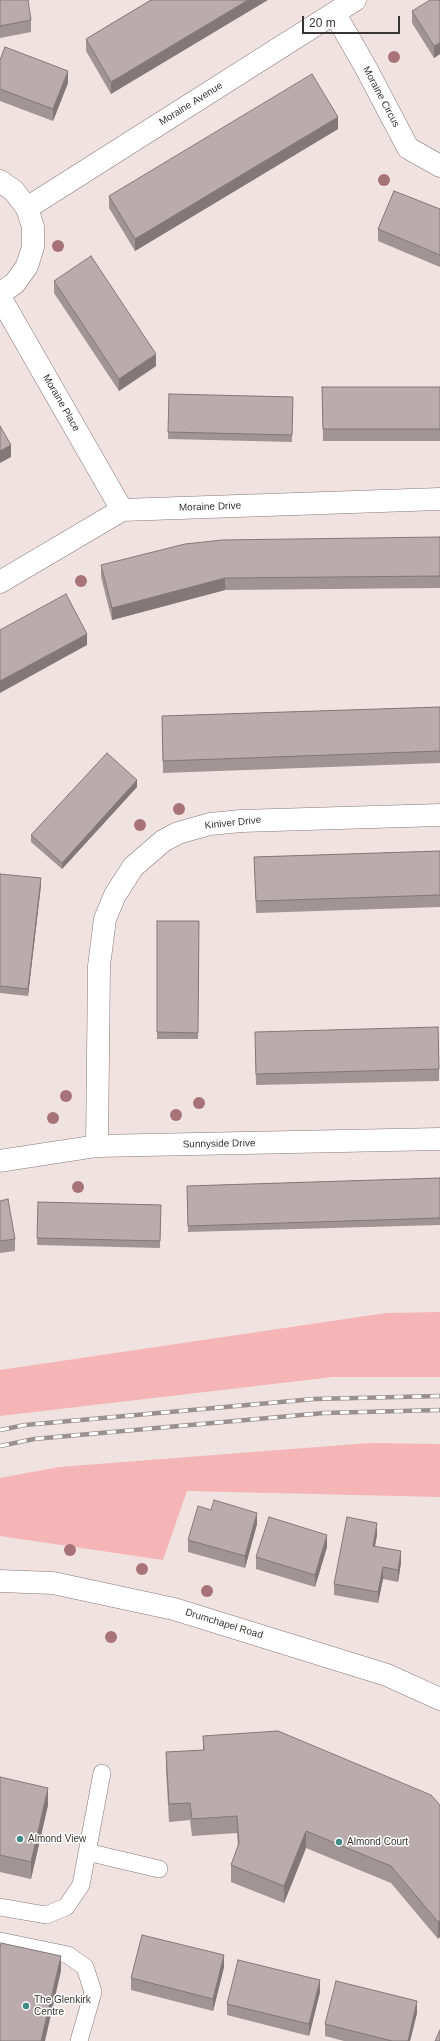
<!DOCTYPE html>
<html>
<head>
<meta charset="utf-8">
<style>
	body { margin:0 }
	#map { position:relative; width:440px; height:2041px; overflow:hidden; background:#f1e2e2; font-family:Helvetica,sans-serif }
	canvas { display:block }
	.scale { position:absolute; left:302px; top:16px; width:98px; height:18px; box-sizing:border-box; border:2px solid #393333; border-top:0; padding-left:5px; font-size:12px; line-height:14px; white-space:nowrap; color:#393333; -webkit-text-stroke:3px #fff; paint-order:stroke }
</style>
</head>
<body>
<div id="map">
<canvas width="440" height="2041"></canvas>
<div class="scale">20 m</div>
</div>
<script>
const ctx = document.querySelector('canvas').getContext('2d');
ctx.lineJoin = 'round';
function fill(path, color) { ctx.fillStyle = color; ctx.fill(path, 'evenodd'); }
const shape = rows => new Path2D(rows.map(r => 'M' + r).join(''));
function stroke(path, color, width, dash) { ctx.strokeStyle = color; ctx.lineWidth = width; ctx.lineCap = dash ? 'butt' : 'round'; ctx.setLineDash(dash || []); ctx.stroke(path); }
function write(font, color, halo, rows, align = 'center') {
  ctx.font = font + ' Helvetica,sans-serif'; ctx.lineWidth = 3; ctx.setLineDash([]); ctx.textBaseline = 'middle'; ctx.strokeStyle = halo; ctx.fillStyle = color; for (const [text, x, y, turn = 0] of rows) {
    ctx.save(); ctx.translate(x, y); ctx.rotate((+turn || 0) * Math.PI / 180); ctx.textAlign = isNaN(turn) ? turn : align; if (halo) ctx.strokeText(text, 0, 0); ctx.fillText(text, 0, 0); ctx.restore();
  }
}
fill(shape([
	[440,1312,440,1377,333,1377,0,1416,0,1370,386,1313],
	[369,1443,440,1444,440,1497,187,1491,163,1560,0,1536,0,1478,59,1467]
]), '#f5b4b5');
const service = shape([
	[87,1852,159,1869],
	[0,1907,46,1915,66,1907,81,1885,102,1773],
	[0,1941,68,1955,85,1967,93,1992,79,2041]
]);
const minor = shape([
	[335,14,366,68,408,148,440,166],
	[0,181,14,191,27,208,33,227,33,247,27,266,15,283,0,294],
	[27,208,355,0],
	[0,297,122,510],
	[0,582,122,510,440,499],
	[97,1146,99,966,105,919,115,895,133,867,163,841,178,833,210,824,241,821,440,815],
	[0,1161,97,1146,440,1139]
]);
const tertiary = shape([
	[0,1581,53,1583,174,1609,387,1675,440,1699]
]);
stroke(service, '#847877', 18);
stroke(minor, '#847877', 23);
stroke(tertiary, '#847877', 23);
stroke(service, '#fff', 17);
stroke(minor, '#fff', 22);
stroke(tertiary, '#fff', 22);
const rail = shape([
	[0,1430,25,1425,314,1399,440,1396],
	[0,1446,34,1439,324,1413,440,1410]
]);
stroke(rail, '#9b9090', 4.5);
stroke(rail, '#fff', 3, [9]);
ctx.fillStyle = '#a77378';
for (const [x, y] of [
	[394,57],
	[384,180],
	[58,246],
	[81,581],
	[179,809],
	[140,825],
	[66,1096],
	[199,1103],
	[176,1115],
	[53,1118],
	[78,1187],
	[70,1550],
	[142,1569],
	[207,1591],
	[111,1637]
]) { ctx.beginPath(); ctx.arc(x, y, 6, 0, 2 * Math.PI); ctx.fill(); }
fill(shape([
	[0,0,31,20,31,32,0,38],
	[151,0,111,94,86,51,86,39],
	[440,0,440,54,434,58,412,23,412,11],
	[0,60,68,83,53,121,0,101],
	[338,129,135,251,109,208,109,196],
	[440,209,440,267,378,241,378,229],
	[54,281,156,366,119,391,54,293],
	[322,387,440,387,440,441,323,441],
	[169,394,293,397,292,442,168,439],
	[440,537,440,588,225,590,112,620,101,577,101,565],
	[440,707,440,763,163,773,162,716],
	[137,787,62,869,31,842,31,835],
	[440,851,440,907,256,913,254,857],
	[0,874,41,885,28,996,0,993],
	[157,921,199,921,198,1039,157,1039],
	[255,1044,439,1069,439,1081,256,1085],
	[440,1178,440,1225,188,1232,187,1186],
	[0,1201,15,1239,15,1251,0,1253],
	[38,1202,161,1205,160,1248,37,1245],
	[257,1524,245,1568,188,1552,188,1540],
	[377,1535,375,1546,401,1563,398,1582,383,1579,378,1603,334,1595,334,1584],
	[327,1547,315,1587,256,1569,256,1557],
	[203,1736,440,1805,438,1939,391,1883,306,1848,284,1903,231,1882,231,1865,238,1847,237,1833,192,1836,190,1820,169,1822,166,1770,166,1752,203,1750],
	[0,1777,48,1805,31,1879,0,1872],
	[224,1967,213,2011,131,1990,131,1978],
	[320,1992,309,2036,227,2015,227,2004],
	[417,2013,410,2041,344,2041,325,2036,325,2024]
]), '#a09494');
fill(shape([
	[248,0,268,0,111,94,111,82],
	[440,43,440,54,434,58,434,46],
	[68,71,68,83,53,121,53,109],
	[338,117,338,129,135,251,135,239],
	[156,354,156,366,119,391,119,379],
	[11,445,11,457,0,463,0,451],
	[225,578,225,590,112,620,112,608],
	[87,634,87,645,0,693,0,681],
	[137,780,137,787,62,869,62,863],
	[41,878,41,885,28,996,28,989],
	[257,1513,257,1524,245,1568,245,1556],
	[377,1523,377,1535,373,1557,373,1546],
	[327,1535,327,1547,315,1587,315,1575],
	[401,1551,401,1563,398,1582,398,1570],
	[383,1567,383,1579,378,1603,378,1592],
	[48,1788,48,1805,31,1879,31,1862],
	[306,1831,306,1848,284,1903,284,1886],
	[440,1920,440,1937,438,1939,438,1922],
	[224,1955,224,1967,213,2011,213,1999],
	[61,1956,61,1971,45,2041,41,2041],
	[320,1980,320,1992,309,2036,309,2024],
	[417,2001,417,2013,410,2041,408,2041]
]), '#827878');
const building = shape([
	[0,0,28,0,31,20,0,26,0,0],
	[151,0,248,0,111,82,86,39,151,0],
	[430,0,440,0,440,43,434,46,412,11,430,0],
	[5,47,68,71,53,109,0,89,0,60,5,47],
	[312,74,338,117,135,239,109,196,312,74],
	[394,191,440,209,440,255,378,229,394,191],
	[91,256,156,354,119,379,54,281,91,256],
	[322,387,440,387,440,429,323,429,322,387],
	[169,394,293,397,292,435,168,432,169,394],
	[0,426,11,445,0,451,0,426],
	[440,537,440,576,225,578,112,608,101,565,185,544,222,540,440,537],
	[66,594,87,634,0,681,0,630,66,594],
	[440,707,440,751,163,761,162,716,440,707],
	[107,753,137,780,62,863,31,835,107,753],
	[440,851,440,895,256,901,254,857,440,851],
	[0,874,41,878,28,989,0,986,0,874],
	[157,921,199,921,198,1033,157,1032,157,921],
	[438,1027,439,1069,256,1074,255,1032,438,1027],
	[440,1178,440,1218,188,1226,187,1186,440,1178],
	[8,1199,15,1239,0,1241,0,1201,8,1199],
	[38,1202,161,1205,160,1241,37,1238,38,1202],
	[214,1500,257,1513,245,1556,188,1540,198,1506,211,1510,214,1500],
	[269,1517,327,1535,315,1575,256,1557,269,1517],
	[347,1517,377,1523,373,1546,401,1551,398,1570,383,1567,378,1592,334,1584,347,1517],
	[278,1731,431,1795,440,1805,440,1920,438,1922,391,1866,306,1831,284,1886,231,1865,239,1843,237,1816,192,1819,190,1803,169,1804,166,1752,204,1750,203,1736,278,1731],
	[0,1777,48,1788,31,1862,0,1855,0,1777],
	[142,1935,224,1955,213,1999,131,1978,142,1935],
	[1,1943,61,1956,41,2041,0,2041,0,1948,1,1943],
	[238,1960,320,1980,309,2024,227,2004,238,1960],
	[336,1981,417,2001,408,2041,392,2041,325,2024,336,1981],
	[440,2030,440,2041,435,2041,440,2030]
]);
fill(building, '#baacac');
stroke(building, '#827878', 1);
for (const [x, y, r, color] of [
	[20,1839,4,"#448b88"],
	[339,1842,4,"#448b88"],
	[26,2006,4,"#448b88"]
]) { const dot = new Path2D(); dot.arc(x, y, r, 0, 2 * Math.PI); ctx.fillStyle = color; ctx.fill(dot); stroke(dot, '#fff', 1.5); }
write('10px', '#393333', '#fff', [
	["Moraine Circus",381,97,62],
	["Moraine Avenue",191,104,-32],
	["Moraine Place",61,403,60],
	["Moraine Drive",210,507,-2],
	["Kiniver Drive",233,823,-6],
	["Sunnyside Drive",219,1144,-1],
	["Drumchapel Road",224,1624,17]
]);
write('10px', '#393333', '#fff', [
	["Almond View",28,1839],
	["Almond Court",347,1842],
	["The Glenkirk",34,2000],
	["Centre",34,2012]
], 'left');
</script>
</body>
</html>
